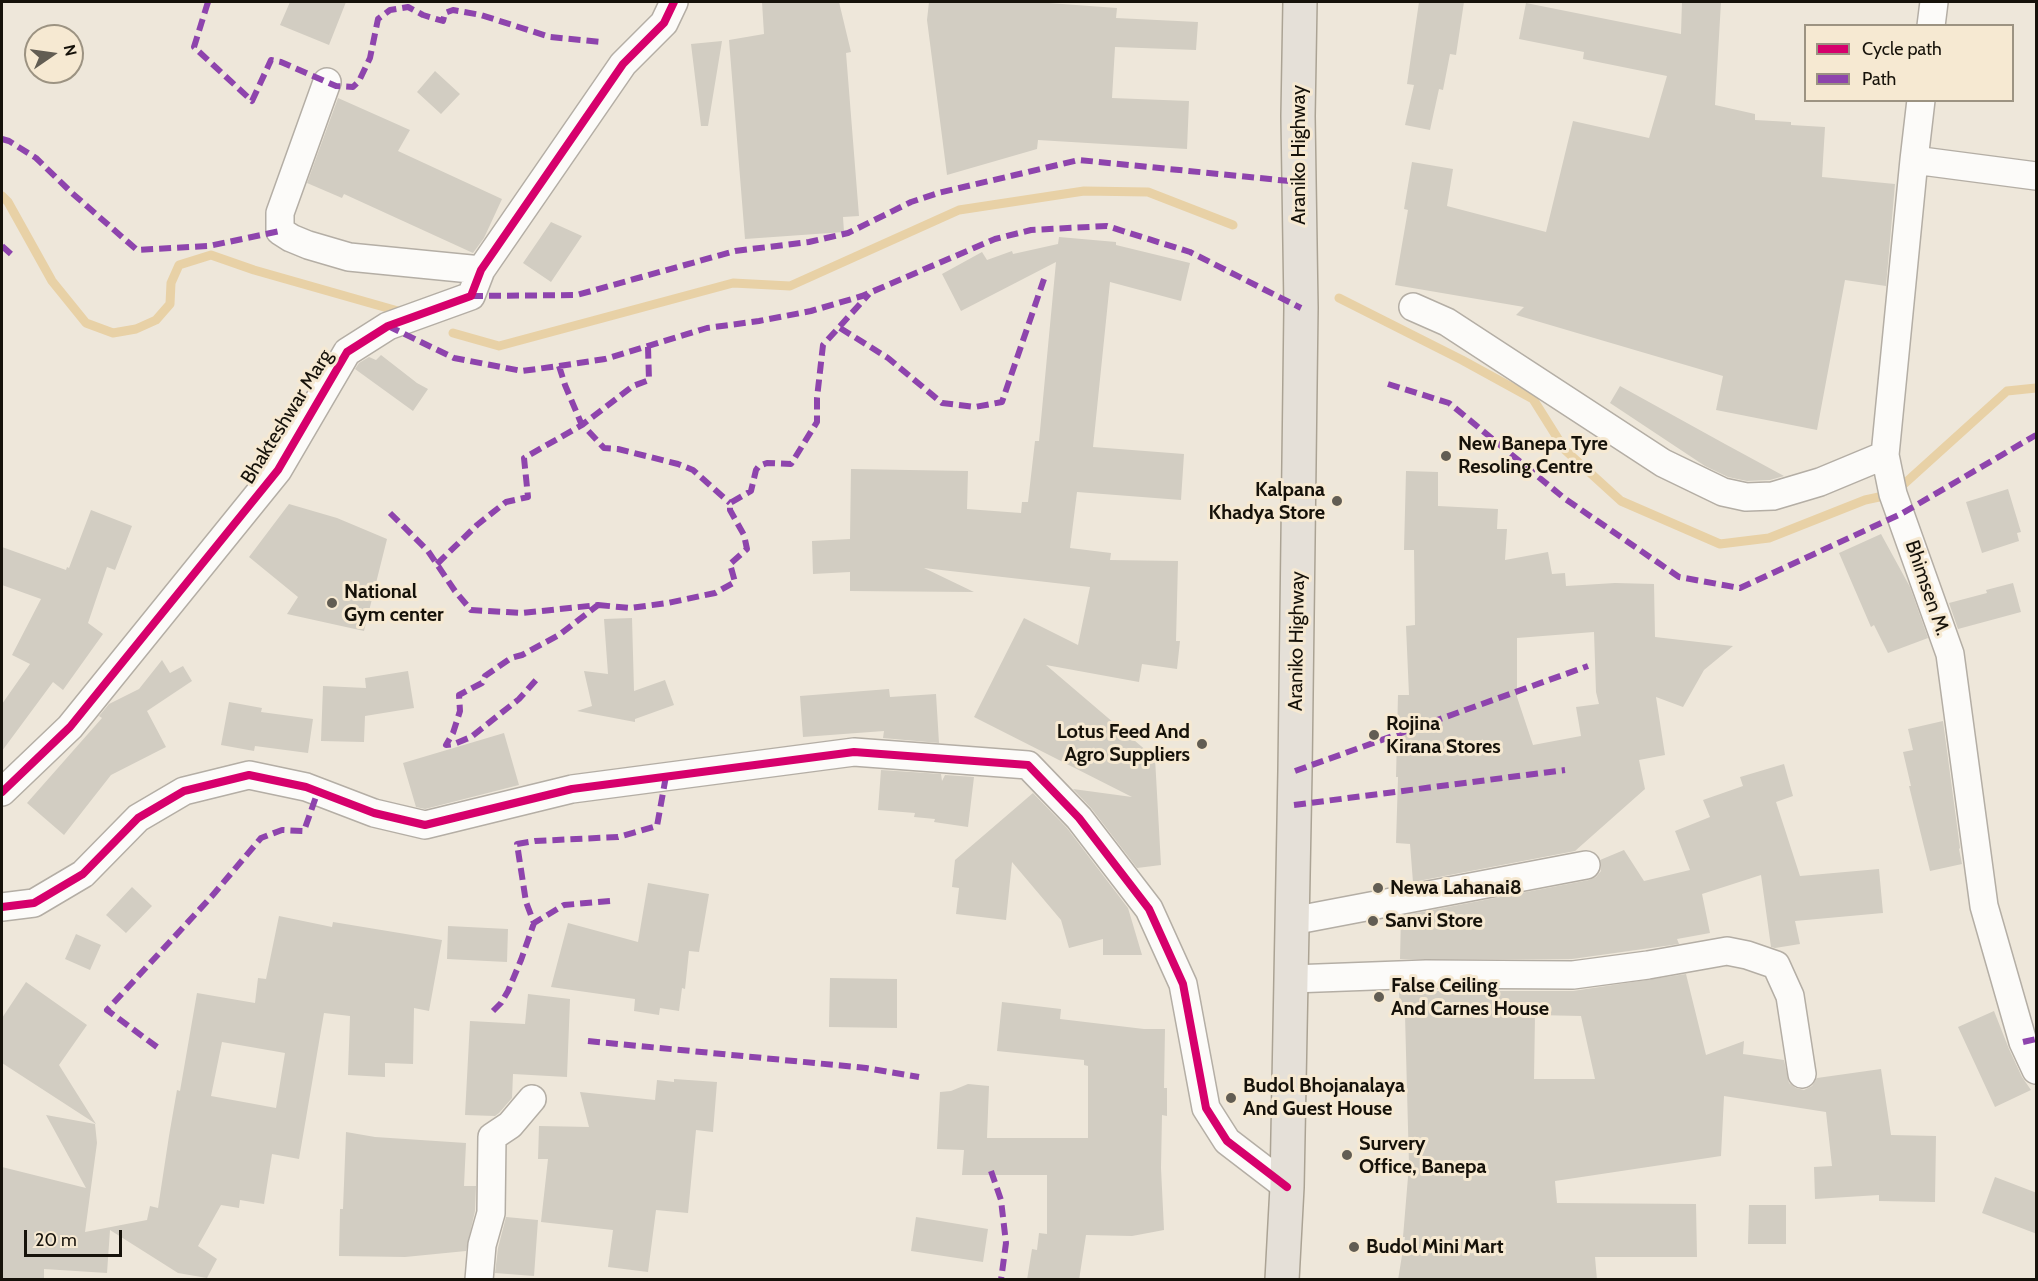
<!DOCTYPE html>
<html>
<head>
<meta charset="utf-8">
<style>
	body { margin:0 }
	#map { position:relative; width:2038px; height:1281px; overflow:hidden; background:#eee7da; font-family:Cabin,sans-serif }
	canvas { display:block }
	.frame { position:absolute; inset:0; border:3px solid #16120a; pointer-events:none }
	.legend { position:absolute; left:1804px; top:24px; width:210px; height:78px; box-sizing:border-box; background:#f6e9d2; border:2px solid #9c9382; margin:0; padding:8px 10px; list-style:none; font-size:18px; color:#16120a }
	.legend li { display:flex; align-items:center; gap:12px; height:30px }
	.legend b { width:30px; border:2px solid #9c9382 }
	.north { position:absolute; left:24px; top:24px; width:60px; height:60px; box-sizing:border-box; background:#f6e9d2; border:2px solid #9c9382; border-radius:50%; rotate:77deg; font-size:16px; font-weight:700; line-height:24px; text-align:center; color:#16120a }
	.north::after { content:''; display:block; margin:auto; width:21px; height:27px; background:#625d53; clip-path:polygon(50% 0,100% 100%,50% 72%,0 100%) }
	.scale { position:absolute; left:24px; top:1230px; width:98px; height:27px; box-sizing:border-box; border:3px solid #16120a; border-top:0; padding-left:8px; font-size:18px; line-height:21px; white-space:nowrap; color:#16120a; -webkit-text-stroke:4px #f6e9d2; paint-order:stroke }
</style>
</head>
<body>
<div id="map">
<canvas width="2038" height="1281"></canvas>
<div class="frame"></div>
<ul class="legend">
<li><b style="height:8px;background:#d6006c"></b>Cycle path</li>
<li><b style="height:8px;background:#8e44ad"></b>Path</li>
</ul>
<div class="north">N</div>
<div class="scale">20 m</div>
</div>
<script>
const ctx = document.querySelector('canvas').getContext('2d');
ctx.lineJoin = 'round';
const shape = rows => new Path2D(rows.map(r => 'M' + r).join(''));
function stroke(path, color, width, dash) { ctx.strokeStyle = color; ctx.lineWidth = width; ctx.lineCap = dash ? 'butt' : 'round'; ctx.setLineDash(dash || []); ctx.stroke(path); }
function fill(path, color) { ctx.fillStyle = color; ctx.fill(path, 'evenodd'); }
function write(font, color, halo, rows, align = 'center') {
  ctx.font = font + ' Cabin,sans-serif'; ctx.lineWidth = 6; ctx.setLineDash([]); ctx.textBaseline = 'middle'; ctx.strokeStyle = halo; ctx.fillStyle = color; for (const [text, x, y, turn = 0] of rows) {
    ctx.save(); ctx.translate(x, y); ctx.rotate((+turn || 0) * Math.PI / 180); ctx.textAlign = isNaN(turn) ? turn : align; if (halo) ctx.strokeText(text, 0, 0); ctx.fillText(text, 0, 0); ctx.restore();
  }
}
stroke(shape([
	[2,196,8,202,52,281,86,323,113,333,136,329,156,320,170,304,171,283,179,265,211,255,254,270,398,311],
	[1339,298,1462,360,1533,399,1565,450,1621,501,1720,544,1769,538,1865,500,1893,494,2007,391,2036,388],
	[453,333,499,346,733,283,790,286,959,210,1084,191,1148,192,1233,225]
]), '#e8d1a6', 9);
fill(shape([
	[290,2,346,2,329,45,280,25],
	[762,2,839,2,851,52,846,53,859,216,843,217,844,232,745,239,729,40,764,34],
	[929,2,1035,2,1117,8,1116,18,1198,22,1196,50,1115,47,1112,98,1189,101,1187,149,1038,140,1037,149,947,175,927,20],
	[1419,2,1464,2,1456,55,1450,54,1443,90,1439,89,1430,130,1405,125,1414,85,1407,84],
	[1682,2,1721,2,1715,105,1755,114,1755,120,1791,122,1791,125,1825,127,1822,177,1895,184,1886,286,1845,280,1817,430,1716,410,1723,376,1516,315,1524,307,1395,285,1408,210,1404,209,1412,162,1453,169,1447,206,1546,232,1573,121,1649,138,1667,76,1583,59,1584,52,1519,39,1526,3,1681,34],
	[722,41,708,126,701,126,691,44],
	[435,71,460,94,441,114,417,92],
	[338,98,410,130,398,151,502,199,484,238,473,253,344,194,342,198,307,183],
	[551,222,582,236,551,282,523,263],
	[1059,237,1116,242,1116,245,1190,263,1181,301,1110,282,1093,447,1184,454,1181,500,1077,492,1070,548,1111,553,1110,560,1178,561,1176,641,1180,641,1177,669,1142,664,1139,682,1046,665,1155,758,1161,865,1137,868,1091,808,1073,789,1132,797,974,717,1024,618,1078,645,1090,587,924,568,974,592,850,591,850,572,813,574,812,541,850,539,851,469,968,471,967,509,1021,513,1022,502,1028,502,1035,441,1039,441,1056,262,961,311,942,274,982,252,987,260,1012,251,1013,254,1058,244],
	[381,355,417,383,428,389,413,411,355,369,359,363,369,357,376,360],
	[1620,386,1725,444,1784,476,1770,480,1747,481,1728,477,1705,466,1610,403],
	[1406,471,1438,472,1438,506,1498,509,1497,529,1507,529,1505,560,1548,552,1552,574,1565,573,1566,586,1615,583,1654,584,1655,637,1733,646,1704,670,1683,707,1656,697,1665,755,1639,760,1645,789,1575,851,1413,882,1410,844,1396,843,1398,777,1396,777,1398,695,1409,695,1406,626,1415,625,1414,550,1404,550],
	[1594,632,1596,692,1599,704,1576,707,1581,736,1533,745,1517,697,1517,638],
	[2008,489,2021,532,2017,533,2019,541,1982,553,1966,502],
	[289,504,337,518,387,539,364,631,287,614,298,597,249,557],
	[91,510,132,526,115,570,107,567,88,623,103,634,63,690,53,682,2,751,2,704,30,664,12,655,41,599,2,585,2,547,66,570,67,567,69,568],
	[1881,534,1910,587,1928,638,1888,653,1874,625,1871,627,1839,553],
	[2013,583,2021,612,1958,629,1949,603,1987,593,1986,590],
	[632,618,634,691,665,680,674,705,635,719,635,722,577,711,592,706,584,671,608,674,604,619],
	[162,660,170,673,183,666,192,681,147,711,166,747,111,775,64,835,27,803,102,718,99,716,109,704,139,689],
	[408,671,414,708,365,716,364,742,321,741,323,686,366,688,365,678],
	[889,689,890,697,936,694,939,743,883,738,884,731,803,737,800,696],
	[229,702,262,708,261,712,313,719,308,753,255,746,254,751,221,745],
	[1943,721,1960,848,1959,849,1962,864,1930,871,1909,786,1911,786,1903,752,1913,750,1908,729],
	[504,733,519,785,425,809,416,807,403,763],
	[1784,764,1793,796,1776,802,1800,876,1879,869,1883,913,1795,921,1800,944,1775,948,1771,947,1761,875,1702,894,1710,933,1677,939,1679,944,1572,959,1400,959,1401,916,1589,880,1596,877,1601,871,1600,860,1624,850,1644,881,1690,870,1675,831,1710,817,1703,800,1743,786,1740,777],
	[881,770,941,774,942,781,945,775,974,777,968,827,934,822,935,819,914,817,915,813,878,810],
	[1033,793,1067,828,1128,908,1142,955,1103,955,1103,939,1069,948,1061,920,1012,862,1006,920,956,914,959,888,952,887,955,860],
	[648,883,709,894,699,952,689,951,685,989,682,988,679,1011,660,1008,659,1015,634,1011,635,999,551,987,568,923,638,942],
	[132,887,152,906,126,933,106,915],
	[279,916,332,927,333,922,442,940,429,1011,414,1008,413,1064,385,1063,385,1077,348,1075,350,1016,324,1013,299,1159,272,1154,264,1204,240,1200,239,1208,221,1205,198,1246,217,1259,207,1278,178,1273,110,1230,107,1273,44,1269,44,1280,2,1280,2,1167,86,1188,46,1115,95,1124,97,1143,85,1232,147,1220,150,1206,158,1208,169,1136,177,1090,180,1091,197,993,255,1003,258,978,266,979],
	[222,1042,285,1053,276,1108,211,1096],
	[448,926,508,929,507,962,447,959],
	[76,934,101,945,90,970,65,959],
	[1686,974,1706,1055,1744,1041,1743,1054,1784,1060,1789,1083,1796,1088,1804,1090,1812,1086,1817,1078,1881,1069,1891,1135,1936,1136,1935,1202,1879,1201,1879,1195,1815,1199,1814,1167,1832,1166,1826,1112,1724,1096,1721,1156,1555,1181,1557,1203,1696,1204,1697,1257,1595,1257,1597,1280,1398,1280,1405,1237,1403,1237,1409,1165,1405,1015,1400,1015,1399,991,1573,991],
	[1535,1015,1581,1016,1595,1079,1534,1079],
	[830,978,897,979,897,1028,829,1027],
	[26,982,87,1025,59,1065,96,1124,2,1063,2,1018],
	[528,994,570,999,567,1077,513,1074,512,1098,499,1113,495,1116,465,1115,470,1021,525,1024],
	[1002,1002,1061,1009,1060,1019,1144,1029,1165,1029,1164,1088,1167,1088,1167,1116,1162,1115,1161,1168,1164,1230,1132,1236,1086,1235,1079,1280,1027,1280,1032,1249,1037,1250,1039,1233,1047,1234,1047,1175,962,1175,964,1150,937,1149,940,1092,951,1091,968,1084,989,1086,987,1138,1088,1138,1088,1066,1084,1065,1084,1060,997,1051],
	[1994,1011,2009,1049,2022,1077,2031,1090,1995,1107,1958,1027],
	[674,1079,717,1082,713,1132,696,1130,688,1213,656,1210,648,1272,608,1267,613,1230,541,1222,548,1159,538,1159,539,1126,589,1127,580,1092,655,1100,657,1080,674,1082],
	[346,1132,375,1137,466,1143,464,1186,476,1186,475,1211,466,1251,405,1257,339,1256,340,1209,343,1209],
	[1995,1177,2037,1193,2037,1234,1982,1213],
	[1749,1205,1786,1205,1786,1244,1748,1244],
	[506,1217,538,1220,534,1276,495,1273,498,1248],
	[916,1217,988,1229,983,1262,911,1251]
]), '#d2cdc2');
const minor = shape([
	[1931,26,1934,2],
	[327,82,280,213,280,231,291,238,308,245,349,257,481,270],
	[1921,100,1914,160,1885,455,1893,494,1950,654,1984,906,2023,1042,2036,1070],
	[1914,160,2036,176],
	[1413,307,1447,322,1663,463,1723,492,1746,497,1773,496,1820,482,1885,455],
	[2,792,70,727,278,470,347,352,388,326,471,296,481,270,623,64,664,23,674,2],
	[2,907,34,903,83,874,138,818,184,791,249,775,306,787,374,813,425,825,572,789,854,752,1028,765,1079,818,1149,909,1183,984,1206,1108,1227,1141,1287,1187],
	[1292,921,1586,865],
	[1292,979,1426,974,1573,975,1648,965,1727,951,1747,955,1776,965,1790,996,1802,1074],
	[479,1280,482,1245,491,1213,492,1137,510,1125,532,1099]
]);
const trunk = shape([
	[1282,1280,1287,1187,1295,771,1301,308,1298,116,1300,2]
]);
stroke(minor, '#b4aea5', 30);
stroke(trunk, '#aba394', 36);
stroke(minor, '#fcfbf9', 27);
stroke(trunk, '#e5e0d8', 33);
stroke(shape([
	[208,2,194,47,252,101,271,60,281,62,336,86,353,87,359,81,370,58,378,19,390,10,408,7,423,15,443,21,445,13,453,10,481,15,550,37,601,42],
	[2,139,9,141,36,158,72,193,137,250,209,246,280,231],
	[2,246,12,255],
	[471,296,577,295,735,251,809,242,848,233,911,202,938,193,1079,160,1299,182],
	[388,326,454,358,522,371,559,366,605,359,707,328,759,321,811,311,862,296,995,239,1031,230,1107,226,1190,252,1301,308],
	[840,328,888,358,942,403,975,407,1002,402,1044,279],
	[559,366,565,385,581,423,604,448,618,449,678,464,693,470,730,503],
	[1388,384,1449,403,1564,498,1679,577,1740,588,1901,514,2036,435],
	[390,513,428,551,455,591,471,610,522,613,598,605,559,635,522,655,511,658,485,676,482,683,459,695,460,711,453,733,446,745,454,744,471,737,519,699,537,679],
	[437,564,477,525,506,502,528,497,524,458,582,425,633,386,649,380,648,347],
	[598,605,630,608,668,603,715,593,735,582,730,564,747,549,744,535,730,510,730,503,751,491,756,470,759,466,767,463,791,464,817,422,817,398,823,345,869,294],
	[1295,771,1588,666],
	[1294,805,1565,770],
	[610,901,564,905,534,923,526,902,517,844,535,841,618,837,657,826,666,776],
	[493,1011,501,1003,508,991,521,960,534,923],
	[588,1041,866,1068,919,1077],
	[2023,1042,2036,1039],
	[157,1047,107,1010,212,896,261,838,282,830,304,831,318,791],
	[991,1171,1001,1200,1006,1243,1001,1280]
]), '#8e44ad', 6, [12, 6]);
stroke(shape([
	[2,792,70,727,278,470,347,352,388,326,471,296,481,270,623,64,664,23,674,2],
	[2,907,34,903,83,874,138,818,184,791,249,775,306,787,374,813,425,825,572,789,854,752,1028,765,1079,818,1149,909,1183,984,1206,1108,1227,1141,1287,1187]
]), '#d6006c', 8);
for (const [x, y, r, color] of [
	[1446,456,6,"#625d53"],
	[1337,501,6,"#625d53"],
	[332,603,6,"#625d53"],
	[1374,735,6,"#625d53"],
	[1202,744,6,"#625d53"],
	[1378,888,6,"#625d53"],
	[1373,921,6,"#625d53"],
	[1379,997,6,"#625d53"],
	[1231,1098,6,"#625d53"],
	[1347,1155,6,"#625d53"],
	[1354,1247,6,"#625d53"]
]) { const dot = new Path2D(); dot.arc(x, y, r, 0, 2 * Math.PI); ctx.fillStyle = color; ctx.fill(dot); stroke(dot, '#f6e9d2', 2); }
write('20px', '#16120a', '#f6e9d2', [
	["Araniko Highway",1299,155,-90],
	["Bhakteshwar Marg",287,417,-58],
	["Bhimsen M.",1927,588,71],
	["Araniko Highway",1297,641,-89]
]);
write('bold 20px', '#16120a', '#f6e9d2', [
	["New Banepa Tyre",1458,444],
	["Resoling Centre",1458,467],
	["Kalpana",1325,490,"right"],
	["Khadya Store",1325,513,"right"],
	["National",344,592],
	["Gym center",344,615],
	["Rojina",1386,724],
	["Kirana Stores",1386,747],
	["Lotus Feed And",1190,732,"right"],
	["Agro Suppliers",1190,755,"right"],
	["Newa Lahanai8",1390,888],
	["Sanvi Store",1385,921],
	["False Ceiling",1391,986],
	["And Carnes House",1391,1009],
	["Budol Bhojanalaya",1243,1086],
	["And Guest House",1243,1109],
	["Survery",1359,1144],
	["Office, Banepa",1359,1167],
	["Budol Mini Mart",1366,1247]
], 'left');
</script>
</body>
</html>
